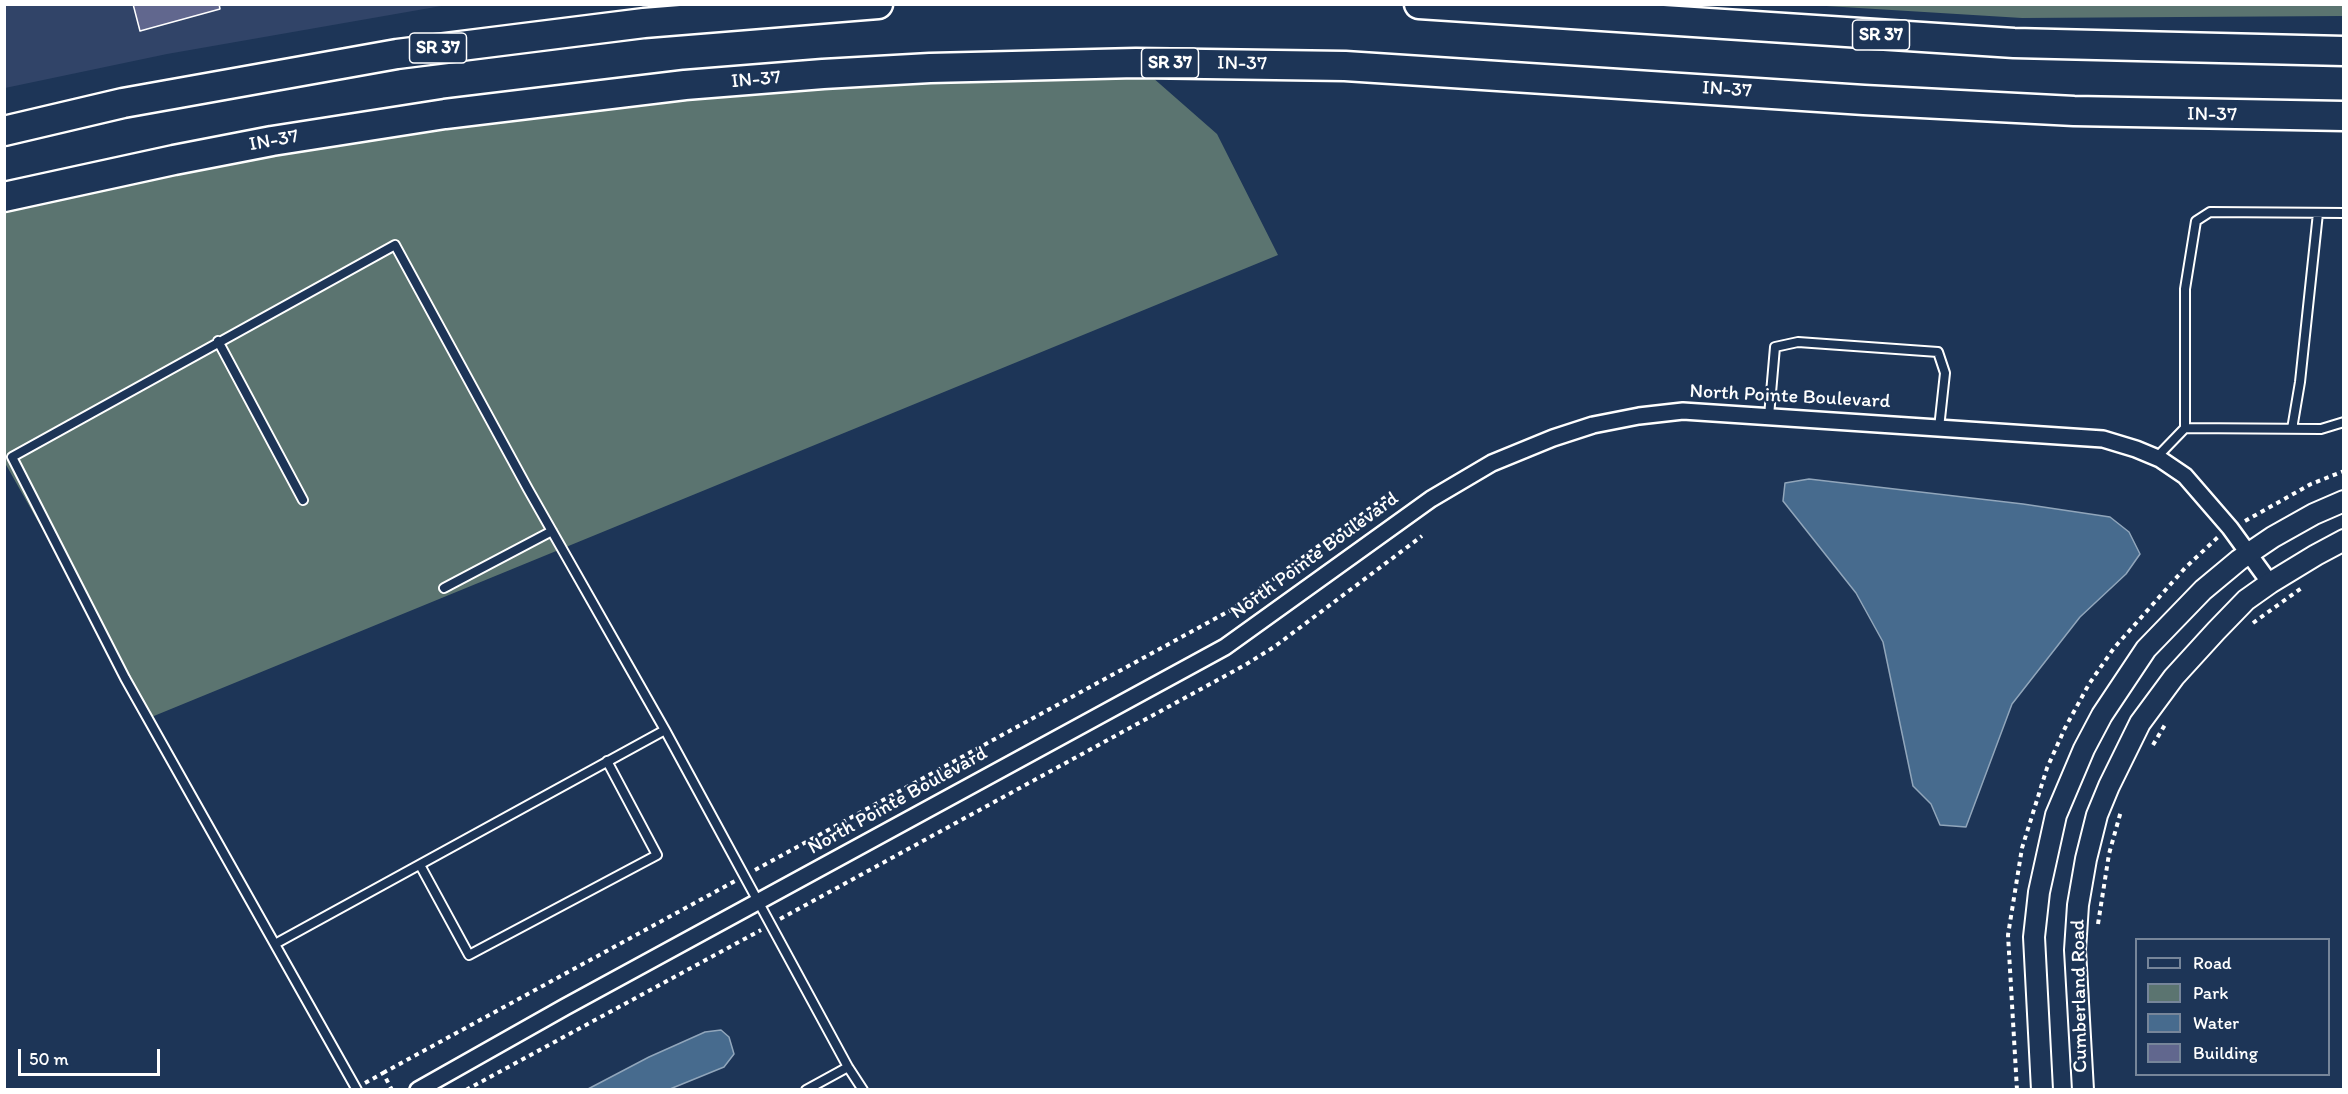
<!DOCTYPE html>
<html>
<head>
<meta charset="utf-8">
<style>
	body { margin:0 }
	#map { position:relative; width:2348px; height:1094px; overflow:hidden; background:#1d3557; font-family:Itim,sans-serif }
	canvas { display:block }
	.frame { position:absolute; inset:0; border:6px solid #fff; pointer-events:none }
	.legend { position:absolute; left:2135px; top:938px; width:195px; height:138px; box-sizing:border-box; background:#1d3557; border:2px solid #77869a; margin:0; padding:8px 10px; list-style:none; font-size:18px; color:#fff }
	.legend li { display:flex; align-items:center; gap:12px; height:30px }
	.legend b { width:30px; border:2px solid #77869a }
	.scale { position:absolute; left:18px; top:1049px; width:142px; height:27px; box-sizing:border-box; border:3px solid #fff; border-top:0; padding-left:8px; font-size:18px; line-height:21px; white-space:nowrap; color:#fff; -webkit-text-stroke:4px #1d3557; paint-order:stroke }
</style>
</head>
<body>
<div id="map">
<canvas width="2348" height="1094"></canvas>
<div class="frame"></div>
<ul class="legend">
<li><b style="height:8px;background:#1d3557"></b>Road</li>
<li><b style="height:16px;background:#5b7470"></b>Park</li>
<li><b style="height:16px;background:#476b8e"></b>Water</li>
<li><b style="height:16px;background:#61678e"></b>Building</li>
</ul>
<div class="scale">50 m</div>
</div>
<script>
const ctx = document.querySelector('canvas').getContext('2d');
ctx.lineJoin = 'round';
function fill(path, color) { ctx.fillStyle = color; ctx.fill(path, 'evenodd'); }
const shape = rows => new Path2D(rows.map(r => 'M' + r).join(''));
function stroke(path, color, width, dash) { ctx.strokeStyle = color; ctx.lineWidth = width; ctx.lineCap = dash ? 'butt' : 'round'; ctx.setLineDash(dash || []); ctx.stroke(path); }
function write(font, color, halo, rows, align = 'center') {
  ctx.font = font + ' Itim,sans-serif'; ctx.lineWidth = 4.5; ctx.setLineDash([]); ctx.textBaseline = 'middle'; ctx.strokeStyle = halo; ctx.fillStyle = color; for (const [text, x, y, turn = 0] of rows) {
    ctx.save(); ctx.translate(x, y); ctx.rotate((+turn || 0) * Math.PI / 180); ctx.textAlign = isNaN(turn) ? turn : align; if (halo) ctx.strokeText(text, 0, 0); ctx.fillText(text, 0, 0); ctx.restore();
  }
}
fill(shape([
	[4,5,447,5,167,54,5,88]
]), '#314468');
fill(shape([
	[2343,4,2343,16,2022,18,1810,5],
	[1136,63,1217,134,1278,255,149,718,5,463,4,200,564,99]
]), '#5b7470');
const water = shape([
	[1809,479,2023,504,2110,517,2129,532,2140,554,2126,574,2080,617,2012,704,1966,827,1940,825,1931,804,1913,786,1883,642,1856,593,1783,501,1785,483,1809,479],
	[721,1030,729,1037,734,1054,724,1067,670,1089,588,1089,649,1057,705,1032,721,1030]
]);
fill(water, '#476b8e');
stroke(water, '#91a6bb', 1.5);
const building = shape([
	[133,4,219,4,220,9,140,31,133,4]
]);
fill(building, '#61678e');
stroke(building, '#fff', 1.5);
const service = shape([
	[218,341,303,500],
	[1769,416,1775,347,1798,342,1938,352,1945,373,1939,428],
	[2185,428,2321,429,2344,422],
	[2292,429,2300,382,2318,213],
	[2156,458,2185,428,2185,289,2196,221,2210,212,2344,213],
	[444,588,552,531],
	[420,865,469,955,657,855,607,761],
	[275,944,665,730],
	[357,1090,125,678,12,457,395,245,528,489,665,730,848,1067,863,1090],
	[806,1090,848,1067]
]);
const minor = shape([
	[418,1090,565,1007,1225,647,1431,499,1492,463,1553,438,1593,425,1639,416,1683,411,2103,439,2136,449,2160,459,2185,476,2230,528,2270,583]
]);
const tertiary = shape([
	[2042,1090,2034,937,2039,892,2056,815,2084,749,2102,715,2146,649,2203,590,2239,560,2273,537,2314,514,2344,501],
	[2083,1090,2075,950,2078,905,2086,859,2097,815,2109,786,2140,723,2174,677,2216,631,2246,600,2270,583,2316,555,2344,540]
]);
const motorway = shape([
	[1419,4,2014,43,2344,51],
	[4,131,123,103,397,54,644,23,878,4],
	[4,197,174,160,272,141,445,114,685,85,823,74,930,68,1136,63,1345,66,1864,100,2074,111,2344,116]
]);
stroke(service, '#fff', 12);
stroke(minor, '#fff', 20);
stroke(tertiary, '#fff', 24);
stroke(motorway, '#fff', 33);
stroke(shape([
	[2245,521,2311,484,2344,471],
	[2253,623,2303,587],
	[2153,745,2166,723],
	[755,870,1231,610,1391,493],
	[780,919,1245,665,1274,647,1422,536],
	[2098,924,2109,854,2121,811],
	[383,1073,735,881],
	[365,1083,383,1073,392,1090],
	[466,1090,761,930],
	[2017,1090,2008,935,2022,848,2047,768,2065,728,2089,684,2114,648,2185,568,2218,537]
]), '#fff', 4, [4.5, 4.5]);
stroke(service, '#1d3557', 8);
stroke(minor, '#1d3557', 15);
stroke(tertiary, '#1d3557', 20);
stroke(motorway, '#1d3557', 28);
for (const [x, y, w] of [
	[1881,35,57],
	[438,48,57],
	[1170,63,57]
]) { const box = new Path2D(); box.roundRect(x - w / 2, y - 15, w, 30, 4.5); ctx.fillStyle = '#1d3557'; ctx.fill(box); stroke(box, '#fff', 1.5); }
write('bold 18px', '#fff', null, [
	["SR 37",1881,35],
	["SR 37",438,48],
	["SR 37",1170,63]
]);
write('20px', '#fff', '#1d3557', [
	["IN-37",1242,64,1],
	["IN-37",756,80,-5],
	["IN-37",1727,90,4],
	["IN-37",2212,115,1],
	["IN-37",274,141,-10],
	["North Pointe Boulevard",1790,397,3],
	["North Pointe Boulevard",1315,556,-36],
	["North Pointe Boulevard",898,801,-29],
	["Cumberland Road",2080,996,-91]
]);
</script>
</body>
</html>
